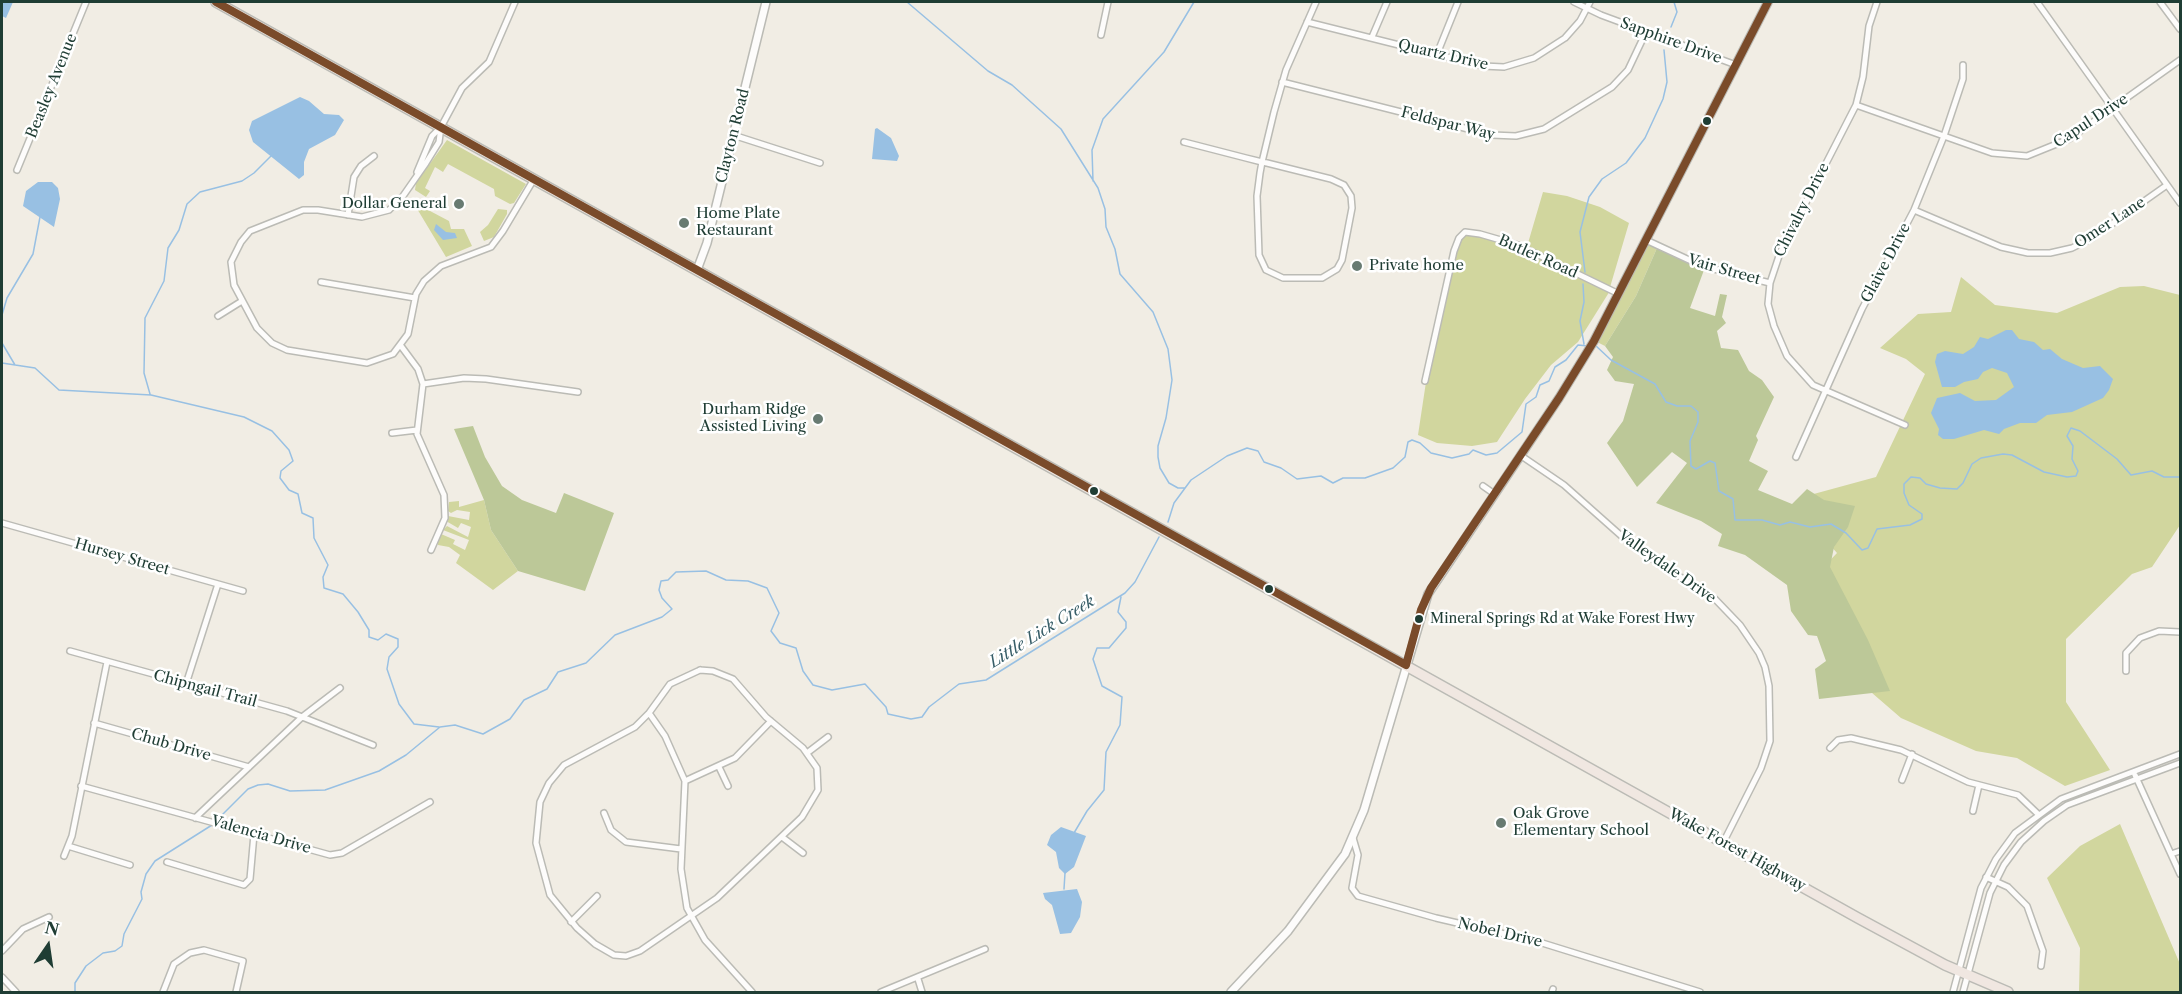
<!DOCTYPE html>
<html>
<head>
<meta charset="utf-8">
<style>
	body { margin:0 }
	#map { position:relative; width:2182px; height:994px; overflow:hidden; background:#f1ede4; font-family:"Libre Caslon Text",serif }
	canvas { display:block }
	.frame { position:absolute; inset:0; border:3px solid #1f3d34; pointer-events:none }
	.north { position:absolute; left:18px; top:916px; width:60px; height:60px; -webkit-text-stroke:4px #fff; paint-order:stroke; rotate:13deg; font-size:16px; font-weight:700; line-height:24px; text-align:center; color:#1f3d34 }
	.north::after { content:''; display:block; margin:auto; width:21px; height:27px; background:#1f3d34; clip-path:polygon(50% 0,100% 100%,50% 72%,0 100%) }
</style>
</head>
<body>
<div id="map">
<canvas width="2182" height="994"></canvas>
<div class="frame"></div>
<div class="north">N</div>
</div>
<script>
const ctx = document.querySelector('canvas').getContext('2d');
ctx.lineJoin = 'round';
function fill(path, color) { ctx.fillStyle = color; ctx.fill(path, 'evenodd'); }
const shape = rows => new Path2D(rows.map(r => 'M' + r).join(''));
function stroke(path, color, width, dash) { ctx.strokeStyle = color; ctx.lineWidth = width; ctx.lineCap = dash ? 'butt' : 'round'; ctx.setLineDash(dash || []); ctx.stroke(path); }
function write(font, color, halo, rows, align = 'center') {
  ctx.font = font + ' "Libre Caslon Text",serif'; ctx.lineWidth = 5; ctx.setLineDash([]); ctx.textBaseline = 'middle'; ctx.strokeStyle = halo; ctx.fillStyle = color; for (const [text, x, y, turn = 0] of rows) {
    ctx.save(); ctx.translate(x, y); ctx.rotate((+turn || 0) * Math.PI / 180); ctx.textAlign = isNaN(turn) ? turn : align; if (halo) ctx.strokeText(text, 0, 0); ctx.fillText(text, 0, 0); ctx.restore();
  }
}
fill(shape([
	[447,140,526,184,514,203,510,204,495,196,494,189,448,164,443,172,435,167,425,188,430,191,426,197,415,190,416,183],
	[1543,192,1567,196,1600,207,1629,223,1608,294,1578,342,1551,365,1525,399,1497,442,1472,446,1437,443,1418,435,1426,382,1457,242,1466,233,1480,235,1526,250],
	[413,202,449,221,451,229,464,229,472,246,446,257],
	[498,209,507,210,507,214,494,237,484,241,480,232,488,225],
	[1646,242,1657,248,1636,296,1605,346,1595,341],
	[1961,277,1995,305,2057,313,2120,287,2144,286,2180,295,2180,525,2152,567,2132,574,2066,639,2066,702,2110,770,2065,786,2017,758,1976,751,1901,718,1857,680,1792,600,1837,553,1796,507,1810,495,1876,477,1925,374,1906,359,1880,348,1918,314,1951,312],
	[484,500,491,530,518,571,493,590,456,563,460,555,449,547,438,545,438,542,441,534,455,540,453,544,465,550,469,540,443,530,447,526,468,537,471,527,461,523,458,528,446,521,448,516,469,520,470,512,457,510,451,513,448,511,449,502,459,501,459,507],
	[2120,824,2180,964,2180,992,2079,992,2080,948,2047,878,2080,846]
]), '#d1d69e');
fill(shape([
	[1657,248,1704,270,1690,308,1715,316,1720,294,1727,295,1722,317,1726,323,1717,331,1721,348,1738,350,1749,371,1762,380,1774,397,1756,436,1758,440,1749,461,1768,471,1758,490,1792,504,1807,489,1824,500,1855,506,1848,527,1834,547,1830,567,1868,640,1890,691,1819,699,1815,669,1826,661,1817,636,1808,635,1791,611,1787,585,1745,555,1718,546,1722,534,1701,521,1656,503,1687,463,1672,452,1637,487,1607,443,1623,421,1634,384,1615,381,1607,370,1613,357,1605,346,1636,296],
	[473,426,485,457,502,486,522,500,556,513,564,493,614,513,585,591,518,571,491,530,484,500,454,429]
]), '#bcc898');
fill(shape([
	[2,2,13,2,6,18,2,16],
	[300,97,309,101,324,114,339,115,344,120,335,135,309,149,304,162,304,175,299,179,253,142,249,130,252,121],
	[877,128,891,138,899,156,897,161,872,159,875,129],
	[38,182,52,182,58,188,60,199,54,227,23,206,26,191],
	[436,224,446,232,455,233,457,238,443,240,434,230],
	[2006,330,2012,330,2019,339,2034,342,2043,350,2050,349,2062,359,2083,368,2100,366,2113,379,2109,390,2103,398,2072,412,2047,415,2036,423,2020,423,2004,429,1999,434,1984,430,1954,439,1943,439,1938,435,1939,429,1931,413,1937,398,1960,393,1975,401,1996,400,2014,387,2007,373,1992,368,1983,372,1978,379,1964,382,1955,387,1942,387,1935,362,1937,354,1945,351,1963,354,1974,347,1980,337,1988,339],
	[1061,827,1086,836,1074,867,1065,874,1059,868,1056,852,1047,845,1051,835],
	[1077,889,1082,902,1080,917,1071,933,1060,934,1052,905,1045,899,1043,893]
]), '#98c0e3');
stroke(shape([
	[907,2,988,71,1012,85,1061,129,1098,188,1105,209,1106,227,1115,249,1120,274,1153,312,1168,349,1172,380,1166,418,1158,446,1158,457,1160,468,1169,483,1178,488,1185,488],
	[1671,27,1677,12,1674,2],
	[1093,181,1092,150,1103,119,1164,52,1194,2],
	[1585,272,1580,232,1589,197,1602,179,1626,163,1645,138,1663,99,1667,82,1664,50],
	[1583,284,1584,302,1580,321,1584,344],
	[2,315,7,298,33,254,40,217],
	[2,343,15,365],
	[1595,345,1611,360,1655,384,1666,402,1677,406,1691,406,1698,412,1698,422,1690,441,1691,466,1696,469,1710,461,1715,463,1719,491,1733,499,1735,520,1762,520,1780,525,1790,522,1810,527,1831,524,1846,533,1862,550,1868,548,1877,529,1910,525,1922,519,1922,514,1909,505,1904,493,1904,484,1911,477,1920,478,1926,484,1940,488,1957,489,1963,483,1972,464,1981,458,2003,454,2012,455,2044,472,2067,477,2076,476,2078,471,2072,459,2073,446,2067,436,2071,428,2080,431,2117,459,2131,475,2152,471,2164,477,2180,477],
	[2,363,35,368,59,390,151,395,244,417,272,431,289,450,293,461,281,471,280,478,289,490,298,494,302,513,313,518,314,538,328,565,323,577,324,588,343,594,358,612,369,630,369,637,378,640,386,634,398,639,398,647,389,657,387,669,399,704,414,724,439,727],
	[150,394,144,373,145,318,164,281,168,248,179,230,187,204,200,192,242,181,254,173,271,156],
	[1168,522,1174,503,1191,480,1227,456,1247,448,1258,451,1264,462,1281,468,1297,479,1321,476,1333,483,1343,478,1365,478,1393,468,1405,457,1408,442,1412,440,1420,443,1431,453,1452,458,1469,454,1473,450,1486,455,1497,453,1522,432,1526,404,1536,397,1540,385,1549,381,1555,367,1566,360,1578,345,1588,346],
	[216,821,248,789,258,785,268,784,290,791,325,790,379,771,406,755,440,727,455,725,483,734,510,719,524,700,547,689,558,672,586,663,615,635,662,617,672,609,662,598,659,590,661,581,668,580,676,572,706,571,726,580,748,581,767,588,779,613,771,631,780,643,796,648,803,671,813,685,832,690,865,684,886,707,888,714,911,719,922,717,929,707,959,684,986,680,1125,593,1135,582,1159,537],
	[1074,833,1087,811,1104,790,1106,752,1120,725,1122,697,1102,686,1093,659,1097,648,1109,648,1126,628,1126,622,1118,612,1121,597],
	[1064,889,1065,873],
	[75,992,75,983,86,966,103,953,115,951,122,946,124,934,142,899,141,892,146,874,155,861,212,825]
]), '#98c0e3', 1.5);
const minor = shape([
	[1574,2,1601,15,1736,65],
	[1877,2,1869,26,1863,77,1856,105,1780,253,1770,283,1768,304,1774,326,1787,356,1813,385,1905,425],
	[2037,2,2180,203],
	[2160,2,2180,29],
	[1307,22,1483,66,1504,67,1534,58,1565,38,1580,21,1590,2],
	[1101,35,1108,2],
	[1372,37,1387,2],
	[1437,54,1458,2],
	[1282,82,1492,135,1516,136,1544,129,1612,87,1628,70,1646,32],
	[1856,105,1992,153,2027,156,2069,139,2180,60],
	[441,127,439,142,426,163,403,196,389,210,362,217,318,210,303,210,250,231,241,242,231,262,234,285,257,328,272,343,287,350,367,363,393,354,408,334,416,294,424,281,441,266,491,247,503,231,534,179],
	[733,135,820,163],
	[1184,142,1246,158,1262,162,1267,163,1331,179,1344,185,1351,196,1352,208,1342,260,1337,269,1322,278,1283,278,1266,270,1259,255,1257,196,1260,173,1262,162,1274,112,1286,70,1316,2],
	[17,170,86,2],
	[417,172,432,136,441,127,462,88,489,62,515,2],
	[1914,210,2001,247,2028,253,2050,253,2072,248,2092,238,2167,185],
	[348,215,354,177,361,166,374,156],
	[1646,240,1702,266,1770,283],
	[321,282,415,298],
	[218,316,242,301],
	[401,346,418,369,423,384,417,434,444,495,445,518,431,550],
	[1425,381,1454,251,1459,238,1465,232,1480,234,1518,245,1619,294],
	[423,384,464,378,486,379,578,392],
	[392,433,417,430],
	[1520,455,1564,485,1635,548,1715,599,1740,625,1759,653,1765,667,1769,686,1770,741,1761,768,1723,843],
	[1796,457,1862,309,1914,210,1944,136,1963,79,1963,65],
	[1483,486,1493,493],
	[2,523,243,591],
	[70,651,287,711,373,745],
	[700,670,713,671,733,679,766,717,803,748,817,768,818,790,802,817,717,898,640,951,626,956,614,955,595,944,577,928,550,895,536,843,540,802,549,783,564,765,635,727,649,713,670,684,700,670],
	[2126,671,2126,653,2140,638,2159,631,2180,632],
	[186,684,218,584],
	[649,713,665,736,685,781,681,869,687,908,705,940,752,992],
	[94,723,249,767],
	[1830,748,1838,740,1851,738,1901,750,1968,782,2018,795,2039,815],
	[807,753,828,737],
	[719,767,728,786],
	[2135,775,2180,874],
	[1902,780,1912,754],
	[685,781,735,758,771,721],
	[81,786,330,855,342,853,430,802],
	[1973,811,1979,785],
	[604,813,611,830,626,842,681,849],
	[195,818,302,717,340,688],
	[782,837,803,853],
	[1353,838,1358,855,1352,888,1358,896,1436,918,1539,942,1700,992],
	[68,846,130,865],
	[2171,854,2180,851],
	[64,856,72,836,107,662],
	[167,862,244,885,250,879,254,834],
	[1986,877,2008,887,2027,906,2043,951,2041,966],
	[571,922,597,896],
	[2,951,23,929,49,917],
	[2,977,16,992],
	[918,979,922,992],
	[163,992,174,964,190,953,204,950,243,961,236,992],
	[881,992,985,949],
	[1552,992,1553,989],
	[1953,992,1981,888,1996,859,2015,833,2061,799,2180,754],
	[1963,992,1990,893,2004,865,2021,842,2044,821,2067,805,2180,763]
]);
const tertiary = shape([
	[697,270,707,243,766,2],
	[1231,992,1288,931,1345,854,1364,810,1428,594,1559,398,1594,341,1768,2]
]);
const trunk = shape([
	[216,2,1858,918,1945,965,2008,992]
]);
stroke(minor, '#bbbbb5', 8);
stroke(tertiary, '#bbbbb5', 10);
stroke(trunk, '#bbbbb5', 12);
stroke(minor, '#fdfcfb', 5);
stroke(tertiary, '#fdfcfb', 7);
stroke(trunk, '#f0e7e1', 9);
stroke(shape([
	[216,2,1406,665,1421,610,1431,588,1559,398,1594,341,1768,2]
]), '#7a4b2a', 8);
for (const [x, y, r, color] of [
	[1707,121,5,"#1f3d34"],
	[459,204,6,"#687b72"],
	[684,223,6,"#687b72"],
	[1357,266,6,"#687b72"],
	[818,419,6,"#687b72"],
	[1094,491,5,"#1f3d34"],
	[1269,589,5,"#1f3d34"],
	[1419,619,5,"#1f3d34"],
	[1501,823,6,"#687b72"]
]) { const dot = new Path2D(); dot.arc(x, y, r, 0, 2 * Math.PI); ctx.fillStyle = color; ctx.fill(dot); stroke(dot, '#fff', 2); }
write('14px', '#1f3d34', '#fff', [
	["Mineral Springs Rd at Wake Forest Hwy",1430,619]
], 'left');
write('15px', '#1f3d34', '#fff', [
	["Sapphire Drive",1671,41,20],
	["Quartz Drive",1443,55,13],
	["Beasley Avenue",52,86,-68],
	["Capul Drive",2091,121,-33],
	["Feldspar Way",1448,124,14],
	["Clayton Road",733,136,-76],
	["Chivalry Drive",1802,210,-63],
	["Omer Lane",2110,223,-33],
	["Butler Road",1538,257,24],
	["Glaive Drive",1886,263,-62],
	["Vair Street",1724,270,16],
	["Hursey Street",122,557,16],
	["Valleydale Drive",1667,567,35],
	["Chipngail Trail",205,689,15],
	["Chub Drive",171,745,16],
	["Valencia Drive",261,835,16],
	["Wake Forest Highway",1737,850,29],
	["Nobel Drive",1500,933,13]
]);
write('15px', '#1f3d34', '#fff', [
	["Dollar General",447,204,"right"],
	["Home Plate",696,214],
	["Restaurant",696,231],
	["Private home",1369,266],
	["Durham Ridge",806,410,"right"],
	["Assisted Living",806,427,"right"],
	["Oak Grove",1513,814],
	["Elementary School",1513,831]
], 'left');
write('italic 16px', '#385e68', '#fff', [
	["Little Lick Creek",1042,632,-32]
]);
</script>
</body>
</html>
